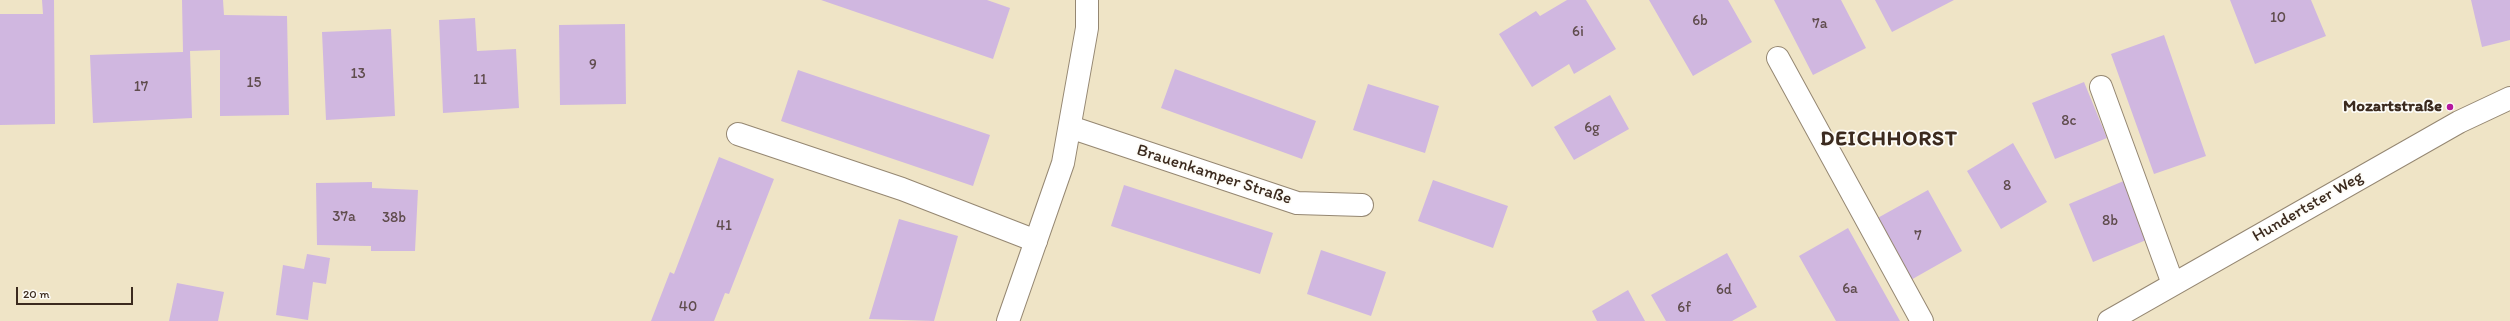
<!DOCTYPE html>
<html>
<head>
<meta charset="utf-8">
<style>
	body { margin:0 }
	#map { position:relative; width:2510px; height:321px; overflow:hidden; background:#efe4c6; font-family:Itim,sans-serif }
	canvas { display:block }
	.scale { position:absolute; left:16px; top:287px; width:117px; height:18px; box-sizing:border-box; border:2px solid #3b2a1e; border-top:0; padding-left:5px; font-size:12px; line-height:14px; white-space:nowrap; color:#3b2a1e; -webkit-text-stroke:3px #fdfcf7; paint-order:stroke }
</style>
</head>
<body>
<div id="map">
<canvas width="2510" height="321"></canvas>
<div class="scale">20 m</div>
</div>
<script>
const ctx = document.querySelector('canvas').getContext('2d');
ctx.lineJoin = 'round';
function fill(path, color) { ctx.fillStyle = color; ctx.fill(path, 'evenodd'); }
const shape = rows => new Path2D(rows.map(r => 'M' + r).join(''));
function stroke(path, color, width, dash) { ctx.strokeStyle = color; ctx.lineWidth = width; ctx.lineCap = dash ? 'butt' : 'round'; ctx.setLineDash(dash || []); ctx.stroke(path); }
function write(font, color, halo, rows, align = 'center') {
  ctx.font = font + ' Itim,sans-serif'; ctx.lineWidth = 3.5; ctx.setLineDash([]); ctx.textBaseline = 'middle'; ctx.strokeStyle = halo; ctx.fillStyle = color; for (const [text, x, y, turn = 0] of rows) {
    ctx.save(); ctx.translate(x, y); ctx.rotate((+turn || 0) * Math.PI / 180); ctx.textAlign = isNaN(turn) ? turn : align; if (halo) ctx.strokeText(text, 0, 0); ctx.fillText(text, 0, 0); ctx.restore();
  }
}
fill(shape([
	[42,0,54,0,55,124,0,125,0,14,43,14],
	[182,0,223,0,224,15,287,16,289,115,220,116,220,50,190,51,192,118,93,123,90,55,183,52],
	[821,0,987,0,1010,8,993,59],
	[1567,0,1586,0,1616,49,1574,74,1569,64,1532,87,1499,34,1536,11,1540,16],
	[1649,0,1728,0,1752,42,1693,76],
	[1774,0,1841,0,1866,48,1813,75],
	[1875,0,1954,0,1892,32],
	[2230,0,2311,0,2326,36,2255,64],
	[2471,0,2510,0,2510,40,2482,47],
	[475,18,477,51,516,49,519,108,443,113,439,20],
	[625,24,626,104,560,105,559,25],
	[391,29,395,116,326,120,322,32],
	[2164,35,2206,156,2154,174,2111,54],
	[1175,69,1316,121,1302,159,1161,108],
	[798,70,990,135,973,186,781,121],
	[2084,82,2107,138,2055,159,2032,103],
	[1368,84,1439,106,1425,153,1353,130],
	[1610,95,1629,129,1574,160,1554,127],
	[2013,143,2047,202,2001,229,1967,171],
	[719,157,774,179,729,294,725,293,714,321,651,321,670,272,674,274],
	[1433,180,1508,206,1493,248,1418,221],
	[2126,180,2151,238,2093,262,2069,204],
	[372,182,372,188,418,190,415,251,371,251,371,246,317,245,316,183],
	[1124,185,1273,233,1260,274,1111,226],
	[1928,190,1962,251,1909,281,1874,220],
	[899,219,958,236,934,321,869,319],
	[1848,228,1900,321,1836,321,1799,256],
	[1321,250,1386,272,1371,316,1307,294],
	[1727,253,1757,307,1732,321,1666,321,1651,295],
	[307,254,330,258,326,284,313,282,308,320,276,315,283,265,304,269],
	[177,283,224,292,218,321,169,321],
	[1628,290,1645,321,1597,321,1592,311]
]), '#d0b7e0');
const service = shape([
	[1778,58,1922,321],
	[2101,87,2173,284],
	[738,134,902,189,1036,241]
]);
const minor = shape([
	[1070,127,1297,203,1362,205],
	[1008,321,1063,163,1087,28,1087,0],
	[2109,321,2459,122,2510,98]
]);
stroke(service, '#958772', 24);
stroke(minor, '#958772', 24);
stroke(service, '#fff', 22);
stroke(minor, '#fff', 22);
for (const [x, y, r, color] of [
	[2450,107,4,"#b5179e"]
]) { const dot = new Path2D(); dot.arc(x, y, r, 0, 2 * Math.PI); ctx.fillStyle = color; ctx.fill(dot); stroke(dot, '#fdfcf7', 1.5); }
write('15px', '#604d4e', null, [
	["10",2278,18],
	["6b",1700,21],
	["7a",1820,24],
	["6i",1578,32],
	["9",593,65],
	["13",358,74],
	["11",480,80],
	["15",254,83],
	["17",141,87],
	["8c",2069,121],
	["6g",1592,128],
	["8",2007,186],
	["37a",344,217],
	["38b",394,218],
	["8b",2110,221],
	["41",724,226],
	["7",1918,236],
	["6a",1850,289],
	["6d",1724,290],
	["40",688,307],
	["6f",1684,308]
]);
write('bold 17px', '#3b2a1e', '#fdfcf7', [
	["Mozartstraße",2442,107]
], 'right');
write('17px', '#3b2a1e', '#fdfcf7', [
	["Brauenkamper Straße",1214,175,18],
	["Hundertster Weg",2308,207,-30]
]);
ctx.letterSpacing = '1px';
write('bold 21px', '#3b2a1e', '#fdfcf7', [
	["DEICHHORST",1889,140]
]);
ctx.letterSpacing = '0px';
</script>
</body>
</html>
